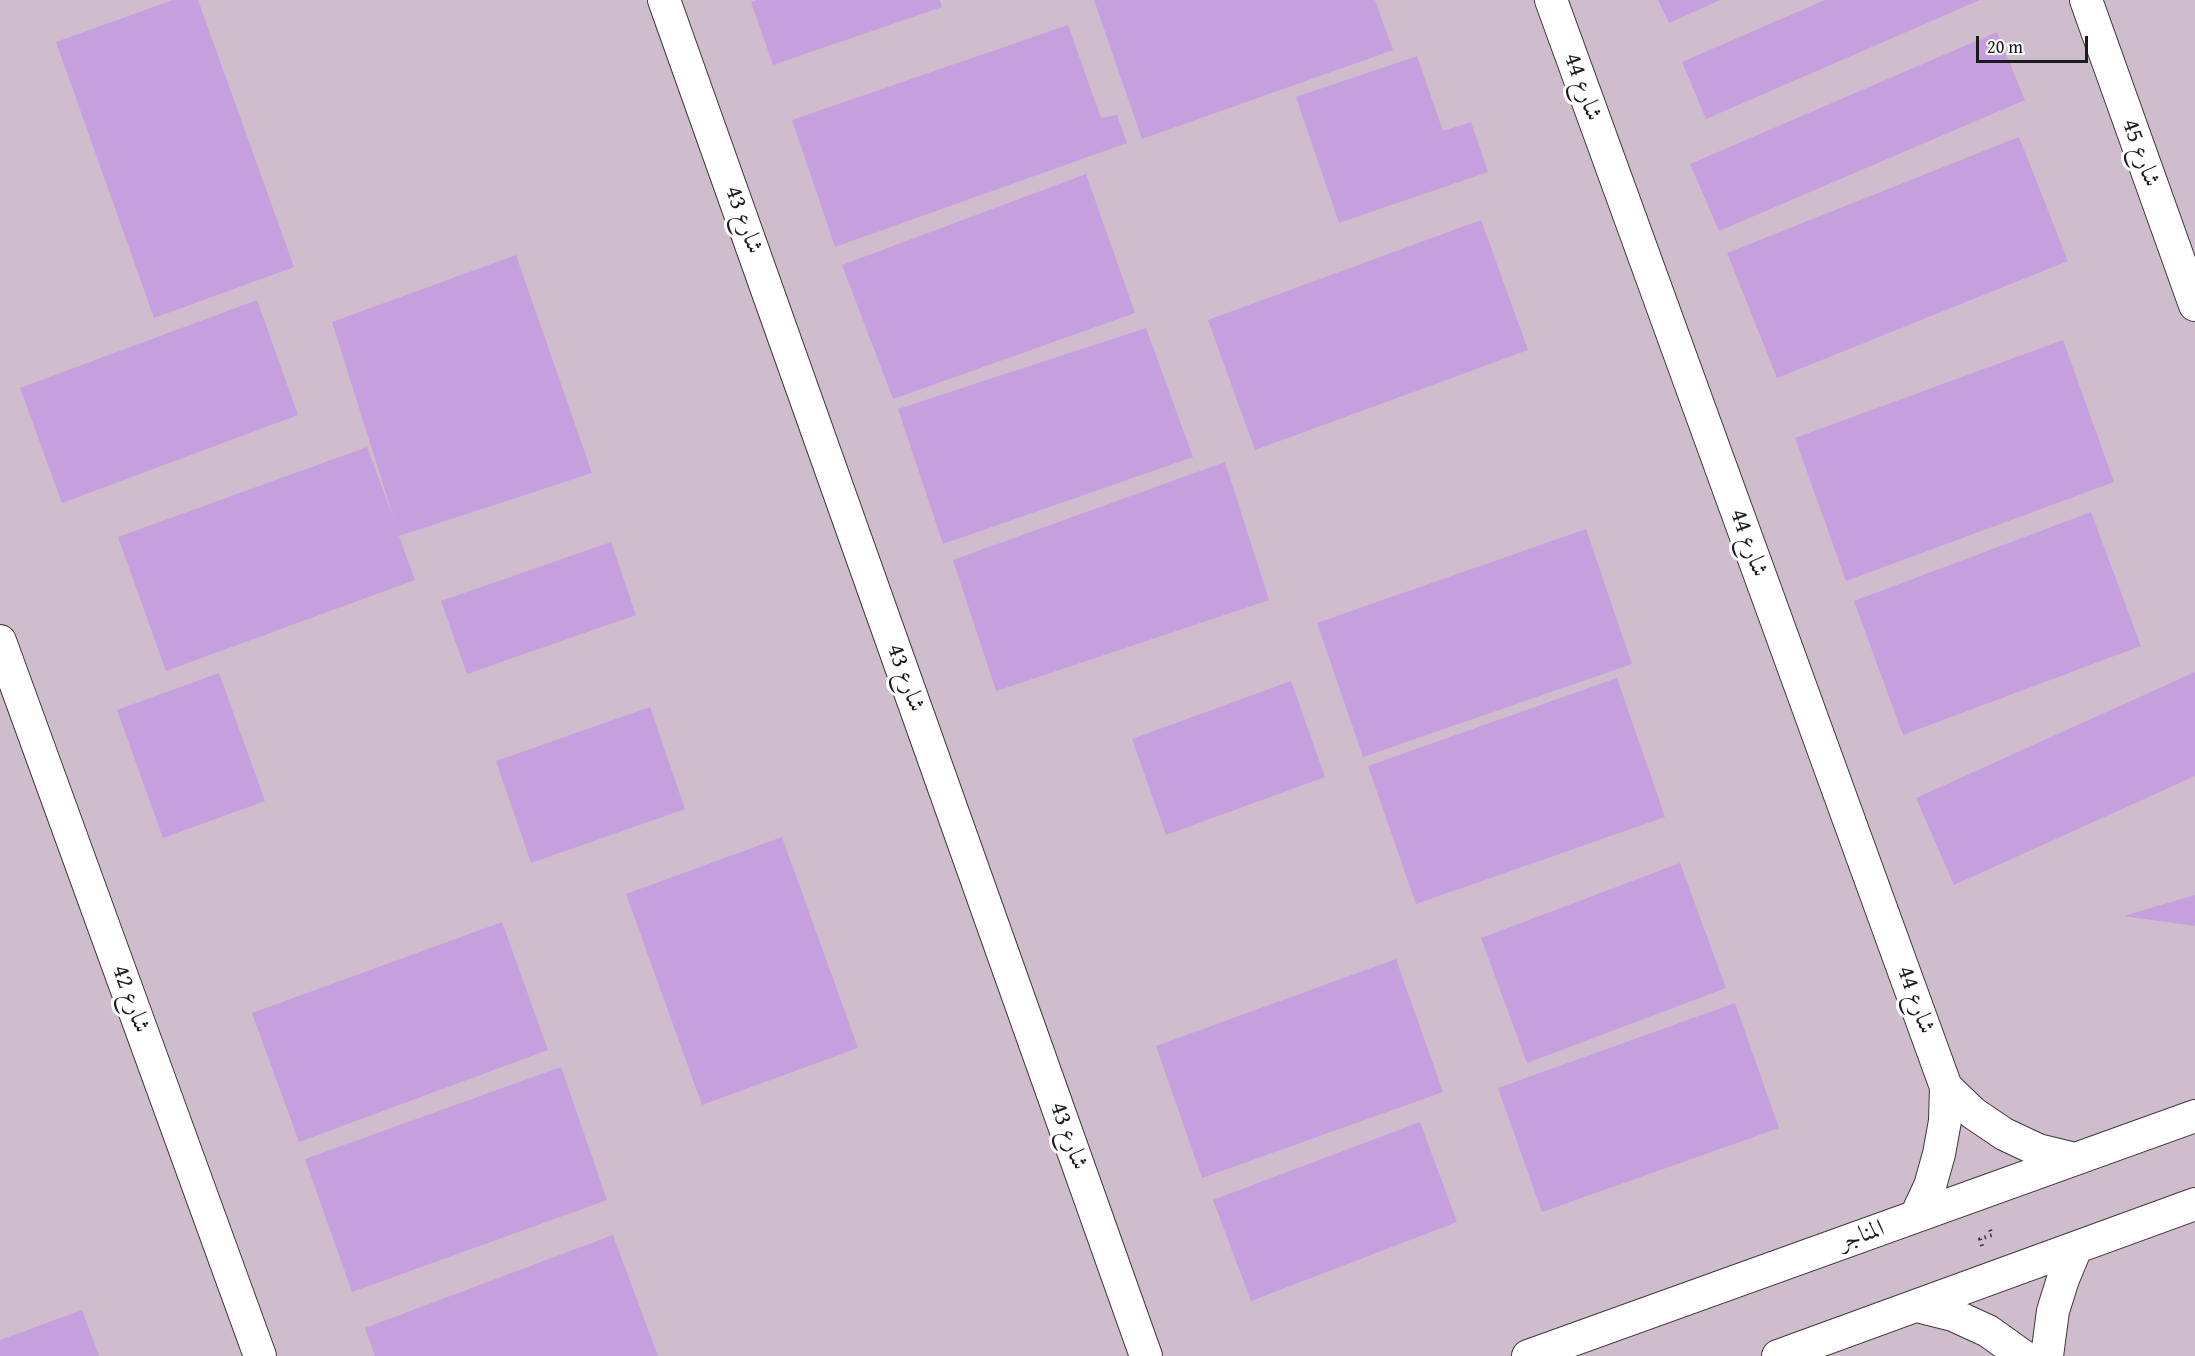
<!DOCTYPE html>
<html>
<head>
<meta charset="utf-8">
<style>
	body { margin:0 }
	#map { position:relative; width:2195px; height:1356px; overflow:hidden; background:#f0e7cd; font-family:"Gentium Book Plus",serif }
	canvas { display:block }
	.scale { position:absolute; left:1976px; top:36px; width:112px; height:27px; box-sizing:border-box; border:3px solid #1c1c1c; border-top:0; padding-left:8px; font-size:18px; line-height:21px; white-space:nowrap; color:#1c1c1c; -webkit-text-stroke:4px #fff; paint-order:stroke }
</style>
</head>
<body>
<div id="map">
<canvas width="2195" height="1356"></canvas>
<div class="scale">20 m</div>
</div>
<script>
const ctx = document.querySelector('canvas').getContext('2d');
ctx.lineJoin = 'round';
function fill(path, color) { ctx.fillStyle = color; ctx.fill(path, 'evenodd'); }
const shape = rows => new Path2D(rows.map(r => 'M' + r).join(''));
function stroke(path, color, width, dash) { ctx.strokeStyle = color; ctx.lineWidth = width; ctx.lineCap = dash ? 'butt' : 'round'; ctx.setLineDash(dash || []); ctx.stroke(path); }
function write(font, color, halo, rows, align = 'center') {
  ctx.font = font + ' "Gentium Book Plus",Amiri,serif'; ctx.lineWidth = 6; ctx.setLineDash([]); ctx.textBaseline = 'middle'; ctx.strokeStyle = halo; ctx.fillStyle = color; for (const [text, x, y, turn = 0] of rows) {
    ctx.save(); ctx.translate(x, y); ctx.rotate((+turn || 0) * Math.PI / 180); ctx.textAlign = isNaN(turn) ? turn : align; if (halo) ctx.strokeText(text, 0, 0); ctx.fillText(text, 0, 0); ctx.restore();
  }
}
fill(shape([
	[0,0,2195,0,2195,1356,0,1356]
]), '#cfbdce');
fill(shape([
	[173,0,198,0,294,267,154,318,56,42],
	[757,0,940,0,942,7,773,65,751,2],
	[1094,0,1375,0,1393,50,1142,139],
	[1658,0,1720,0,1669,23],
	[1825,0,1980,0,1706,119,1682,62],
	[1068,25,1101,118,1117,115,1127,143,835,247,792,120],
	[1997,32,2025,100,1719,231,1690,164],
	[1417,56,1443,131,1471,122,1488,172,1339,223,1296,97],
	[2019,137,2068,261,1777,378,1727,253],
	[1086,174,1135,313,893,399,842,265],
	[1481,220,1528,350,1255,450,1208,320],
	[516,255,592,473,399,536,415,580,166,671,118,537,367,447,394,519,332,322],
	[257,300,298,415,62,503,20,388],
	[1146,328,1193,457,943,544,898,409],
	[2063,340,2114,482,1846,581,1795,438],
	[1225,462,1269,600,996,691,953,560],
	[2091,512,2141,646,1903,735,1854,601],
	[1586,529,1632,664,1363,757,1317,623],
	[611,542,636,615,467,674,441,601],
	[2195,672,2195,776,1954,885,1916,798],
	[219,673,265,801,163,838,117,710],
	[1617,678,1665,817,1416,904,1368,766],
	[1291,681,1325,777,1166,835,1132,739],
	[650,707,685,809,531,863,496,761],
	[782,837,858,1048,702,1105,626,894],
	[1680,863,1726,988,1527,1063,1481,938],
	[2195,895,2195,926,2123,916],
	[502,922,548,1050,299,1142,252,1013],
	[1396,959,1443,1092,1202,1178,1156,1046],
	[1735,1003,1779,1128,1542,1212,1498,1088],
	[561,1067,607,1200,352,1292,305,1159],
	[1420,1122,1457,1222,1251,1301,1213,1200],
	[613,1235,658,1356,375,1356,365,1328],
	[82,1310,99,1356,0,1356,0,1340]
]), '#c69fde');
const street = shape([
	[664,0,1146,1356],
	[1551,0,1946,1087,1945,1121,1939,1154,1930,1186,1916,1216],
	[2086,0,2195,305],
	[0,641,260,1356],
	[1946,1087,1973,1113,2004,1134,2038,1150,2075,1159],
	[1917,1306,1953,1315,1988,1331,2023,1356],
	[1528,1356,2195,1116],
	[1778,1356,2195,1204],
	[2047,1356,2053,1311,2063,1279,2076,1248]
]);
stroke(street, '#3c3a37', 34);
stroke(shape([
	[1982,1246,1980,1239,1992,1235,1989,1227]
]), '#3c3a37', 4, [1.5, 4.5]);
stroke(street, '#fff', 32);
write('24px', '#1c1c1c', '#fff', [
	["شارع 44",1582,87,70],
	["شارع 45",2140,153,70],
	["شارع 43",743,220,70],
	["شارع 44",1748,543,70],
	["شارع 43",905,678,70],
	["شارع 42",130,999,70],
	["شارع 44",1915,1000,70],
	["شارع 43",1068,1136,70],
	["المناجر",1862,1236,-20]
]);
</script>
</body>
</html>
